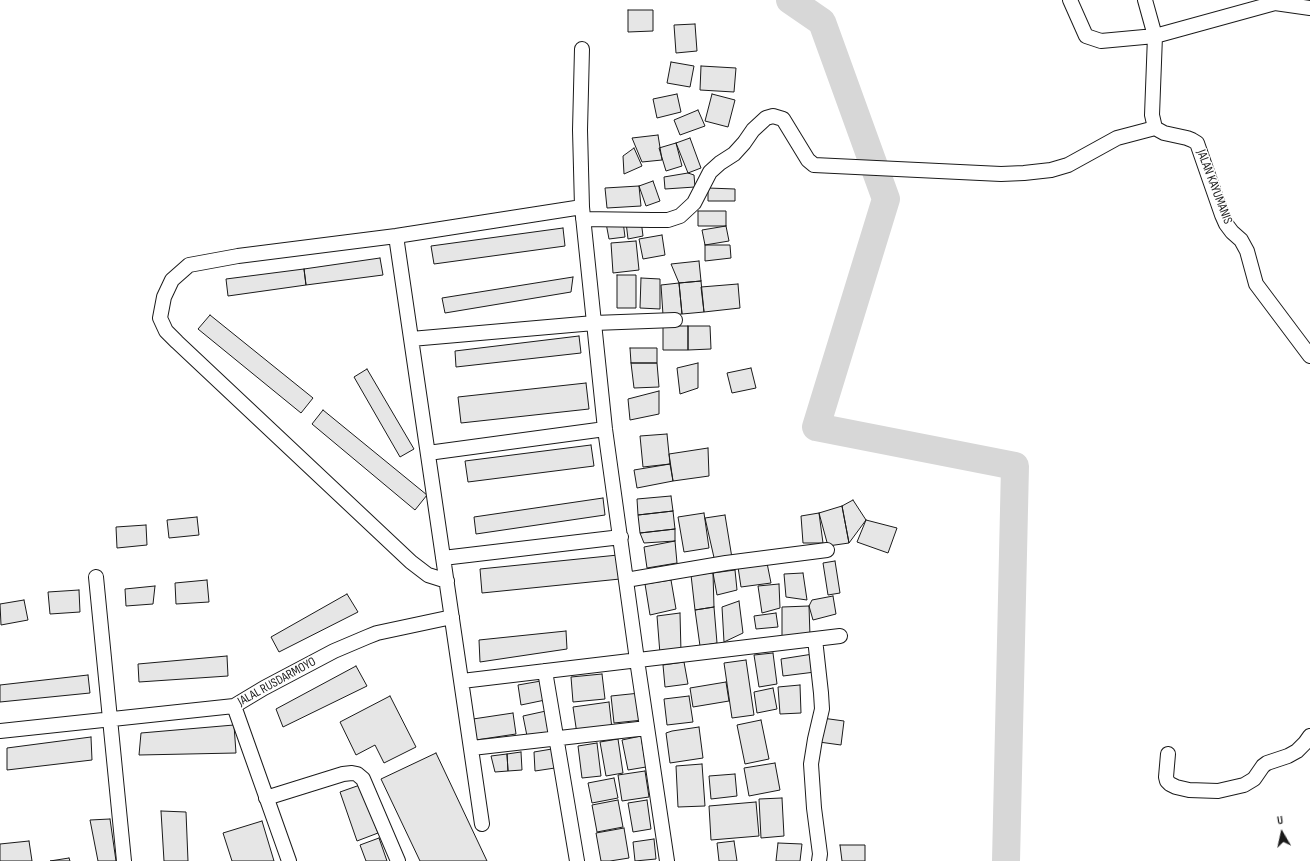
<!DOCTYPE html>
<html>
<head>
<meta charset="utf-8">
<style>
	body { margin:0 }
	#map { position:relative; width:1310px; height:861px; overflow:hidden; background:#fff; font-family:"Sofia Sans Condensed",sans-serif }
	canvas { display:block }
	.north { position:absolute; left:1262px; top:813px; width:40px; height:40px; -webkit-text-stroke:3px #fff; paint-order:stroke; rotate:351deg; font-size:11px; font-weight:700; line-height:16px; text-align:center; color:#1a1a1a }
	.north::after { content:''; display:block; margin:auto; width:14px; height:18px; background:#1a1a1a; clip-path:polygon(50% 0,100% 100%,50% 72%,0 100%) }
</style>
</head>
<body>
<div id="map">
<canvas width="1310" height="861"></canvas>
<div class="north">U</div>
</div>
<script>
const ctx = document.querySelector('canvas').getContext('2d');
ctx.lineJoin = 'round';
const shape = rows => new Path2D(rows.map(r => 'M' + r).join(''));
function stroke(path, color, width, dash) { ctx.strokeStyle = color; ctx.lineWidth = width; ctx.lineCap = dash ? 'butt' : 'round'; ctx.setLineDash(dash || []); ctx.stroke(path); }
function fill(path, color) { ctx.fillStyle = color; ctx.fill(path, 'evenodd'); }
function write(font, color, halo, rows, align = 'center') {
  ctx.font = font + ' "Sofia Sans Condensed",sans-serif'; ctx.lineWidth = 3; ctx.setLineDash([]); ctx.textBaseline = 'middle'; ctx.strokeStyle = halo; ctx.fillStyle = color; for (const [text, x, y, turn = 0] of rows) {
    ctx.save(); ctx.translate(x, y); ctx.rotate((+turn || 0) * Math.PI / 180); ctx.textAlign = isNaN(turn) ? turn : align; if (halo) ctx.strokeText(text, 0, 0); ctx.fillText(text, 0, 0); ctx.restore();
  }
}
stroke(shape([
	[790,0,822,22,886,199,816,427,1015,466,1006,861]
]), '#d7d7d7', 28);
const building = shape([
	[628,10,653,10,653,31,628,32,628,10],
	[695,24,697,51,676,53,674,25,695,24],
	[671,62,694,66,690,87,667,83,671,62],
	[701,66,736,68,734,92,700,90,701,66],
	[677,94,681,112,657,118,653,99,677,94],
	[712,94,735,100,728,127,705,121,712,94],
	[698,110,705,126,680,135,674,120,698,110],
	[658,135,662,160,642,162,632,138,658,135],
	[690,138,701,168,688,173,676,143,690,138],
	[676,143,682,166,666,171,659,148,676,143],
	[634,148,642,166,624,174,623,156,634,148],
	[688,173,694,175,695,187,665,189,664,177,688,173],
	[653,181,660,201,646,206,639,186,653,181],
	[639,186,641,206,607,208,605,188,639,186],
	[708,188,735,189,735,201,708,201,708,188],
	[698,211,726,211,726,226,698,226,698,211],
	[641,220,643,236,628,239,626,222,641,220],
	[623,221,625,237,609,239,606,223,623,221],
	[726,226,729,241,705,245,702,230,726,226],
	[563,228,565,246,434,264,431,246,563,228],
	[662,235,665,255,643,259,639,239,662,235],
	[636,241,639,270,613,273,611,243,636,241],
	[705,245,730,245,731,258,705,261,705,245],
	[380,258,383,275,306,285,304,269,380,258],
	[699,261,701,281,679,283,671,264,699,261],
	[304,269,306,285,228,296,226,279,304,269],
	[617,275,636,275,636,308,617,308,617,275],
	[573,277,571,292,445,313,442,298,573,277],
	[641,278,660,279,660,309,640,308,641,278],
	[701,281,704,312,682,314,679,283,701,281],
	[679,283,682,314,663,315,661,285,679,283],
	[738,284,740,308,704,312,701,287,738,284],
	[210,315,313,398,301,413,198,329,210,315],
	[663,326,688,326,688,350,663,350,663,326],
	[688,326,710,326,711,349,688,350,688,326],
	[579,336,581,353,456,367,455,351,579,336],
	[630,348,657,348,657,363,631,363,630,348],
	[631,363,657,363,659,387,634,388,631,363],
	[698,363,698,388,680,394,677,368,698,363],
	[751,368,756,388,732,393,727,373,751,368],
	[367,369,414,449,400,457,354,377,367,369],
	[586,383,589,409,461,423,458,397,586,383],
	[659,391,659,414,630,420,628,399,659,391],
	[323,410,427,495,415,510,312,424,323,410],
	[667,434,670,464,643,467,640,436,667,434],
	[591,445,594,466,468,482,465,461,591,445],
	[708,448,709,476,673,481,669,454,708,448],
	[670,464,673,481,637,488,634,470,670,464],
	[671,496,673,511,638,515,637,499,671,496],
	[603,498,605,515,476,534,474,517,603,498],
	[853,500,866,520,849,543,842,506,853,500],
	[842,506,849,543,828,546,819,513,842,506],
	[673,511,675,529,640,533,638,515,673,511],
	[704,513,709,548,684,552,678,517,704,513],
	[819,513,823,543,803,543,801,516,819,513],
	[725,515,732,558,715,562,705,518,725,515],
	[197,517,199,535,169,538,167,520,197,517],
	[866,520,897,528,888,553,857,542,866,520],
	[146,525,147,545,117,548,116,527,146,525],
	[675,529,675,541,644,543,640,533,675,529],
	[675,541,677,563,647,568,644,547,675,541],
	[618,555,620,579,482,593,480,569,618,555],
	[835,561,840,593,828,595,823,563,835,561],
	[767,563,771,583,741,587,738,567,767,563],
	[735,570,737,590,717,595,713,573,735,570],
	[713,573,714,607,695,610,691,575,713,573],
	[803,573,807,600,786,597,784,574,803,573],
	[207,580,209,602,176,604,175,583,207,580],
	[671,580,676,609,650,615,645,584,671,580],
	[779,584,780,608,762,613,758,586,779,584],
	[155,586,153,604,126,606,125,589,155,586],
	[79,590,80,612,50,614,48,592,79,590],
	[347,594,358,612,279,652,271,637,347,594],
	[833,596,836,614,813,620,809,606,812,600,833,596],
	[24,600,28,620,1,625,0,604,24,600],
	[739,601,743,633,724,642,722,607,739,601],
	[809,606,810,636,782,637,782,607,809,606],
	[714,607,717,643,700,646,695,610,714,607],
	[680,613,681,652,660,654,657,616,680,613],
	[776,613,778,627,756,629,754,616,776,613],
	[566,631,567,649,480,662,479,640,566,631],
	[773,653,777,684,759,687,754,655,773,653],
	[813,654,815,672,783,676,781,659,813,654],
	[227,656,228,676,139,682,138,664,227,656],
	[746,660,754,715,732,718,724,663,746,660],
	[684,662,688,684,665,687,663,665,684,662],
	[356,666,367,686,283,727,276,709,356,666],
	[602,674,605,699,573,702,571,677,602,674],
	[88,675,90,693,0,702,0,685,88,675],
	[541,681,545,700,521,705,518,685,541,681],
	[726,682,729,701,693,707,690,688,726,682],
	[800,685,801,713,780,714,778,687,800,685],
	[773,688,777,709,757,713,754,692,773,688],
	[640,693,643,720,614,723,611,696,640,693],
	[390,696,416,747,384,763,375,745,356,755,340,722,390,696],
	[689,696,693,722,667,725,664,699,689,696],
	[609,702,612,729,577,734,573,707,609,702],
	[546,711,550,732,527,736,523,716,546,711],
	[513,713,516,734,476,740,473,719,513,713],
	[822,718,844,721,841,745,819,742,822,718],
	[761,720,769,759,745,764,737,725,761,720],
	[234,725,236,753,139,755,141,733,234,725],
	[699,727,703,758,670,763,666,733,672,731,699,727],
	[641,736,646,767,628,770,622,740,641,736],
	[91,737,92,760,7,770,7,748,91,737],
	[618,739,623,773,606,776,600,742,618,739],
	[597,743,601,776,582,778,578,746,597,743],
	[552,749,555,768,535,771,534,752,552,749],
	[521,752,522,770,508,771,507,754,521,752],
	[436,753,487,861,420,861,381,779,436,753],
	[507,754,508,771,495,772,491,756,507,754],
	[775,763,780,790,749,796,744,768,775,763],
	[702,764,705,806,678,807,676,766,702,764],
	[645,771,649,797,622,801,618,775,645,771],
	[735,774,737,796,711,799,709,776,735,774],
	[614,778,618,798,592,803,588,783,614,778],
	[360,785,378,833,357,841,340,792,360,785],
	[782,798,784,836,761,838,759,799,782,798],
	[618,800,623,827,597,832,592,805,618,800],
	[647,800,651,829,633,832,628,803,647,800],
	[756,802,759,836,711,840,709,806,756,802],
	[161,811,186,812,188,861,164,861,161,811],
	[110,819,116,861,98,861,90,820,110,819],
	[262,821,274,861,232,861,223,833,262,821],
	[624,828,629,858,610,861,601,861,596,833,624,828],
	[379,838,387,861,366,861,360,845,379,838],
	[654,839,656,859,635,861,633,842,654,839],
	[29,841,32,861,0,861,0,844,29,841],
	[734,841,737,861,719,861,717,843,734,841],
	[778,843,802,844,800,861,776,861,778,843],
	[840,845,865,845,865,861,842,861,840,845],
	[69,858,70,861,50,861,69,858]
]);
fill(building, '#e6e6e6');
stroke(building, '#1a1a1a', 1);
const street = shape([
	[1070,0,1086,36,1101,41,1155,36,1275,3,1310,8],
	[1145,0,1155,36,1152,115,1155,128,1164,133,1187,138,1192,140,1197,143,1222,215,1226,224,1232,232,1241,240,1247,251,1256,284,1310,356],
	[582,49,580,130,582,207,605,429,637,660,667,861],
	[583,219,652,220,668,220,680,216,694,203,710,172,720,163,734,154,744,143,753,130,766,118,773,116,783,119,808,160,814,165,1001,174,1024,173,1051,170,1068,165,1117,138,1155,128],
	[396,236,482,824],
	[411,339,594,323,675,320],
	[428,453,605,429],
	[443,558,621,537],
	[96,577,124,861],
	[626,580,726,563,827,550],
	[447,581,428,575,411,562,177,342,166,331,160,318,164,297,172,280,189,265,238,256,396,236,582,207],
	[815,639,821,693,822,709,815,739,811,764,814,808,820,854,819,861],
	[545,671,577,861],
	[462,681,840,636],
	[234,706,289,861],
	[0,731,234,706,264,688,334,651,367,637,377,633,452,617],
	[472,748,647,728],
	[1168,754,1166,777,1167,781,1170,784,1176,787,1189,790,1218,791,1244,785,1254,779,1263,766,1267,763,1288,756,1297,751,1305,743,1310,736],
	[266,798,343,774,352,773,357,774,363,779,398,861]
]);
stroke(street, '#1a1a1a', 16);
stroke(street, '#fff', 14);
write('13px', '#1a1a1a', '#fff', [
	["JALAN KAYUMANIS",1214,187,69],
	["JALAL RUSDARMOYO",277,682,-29]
]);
</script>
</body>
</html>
